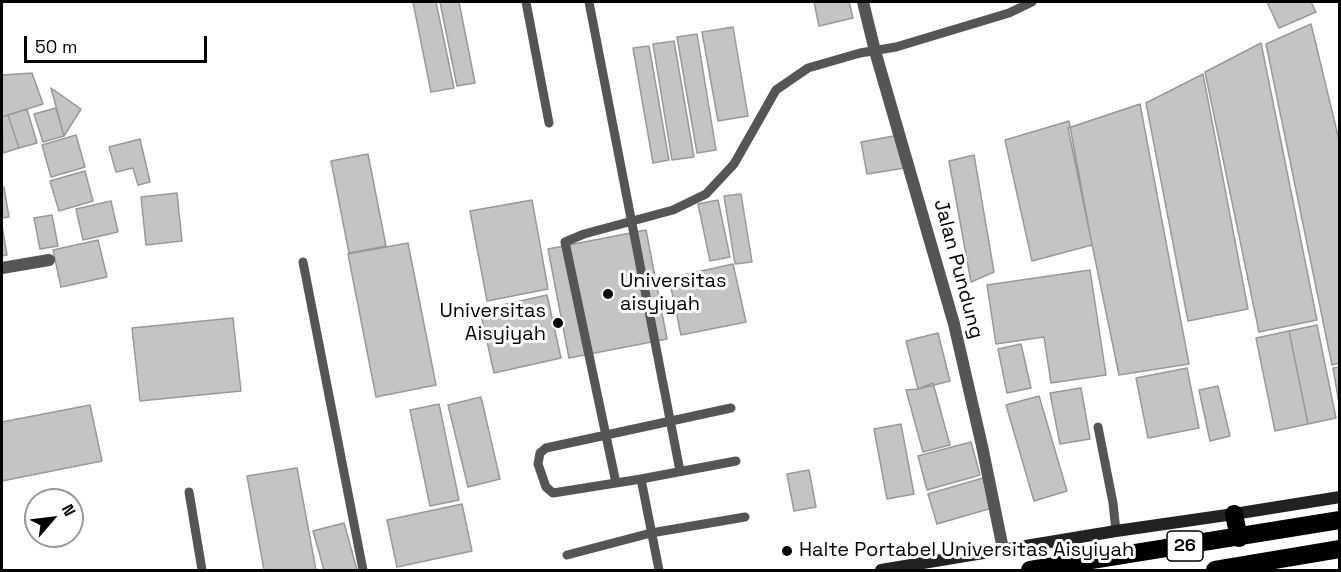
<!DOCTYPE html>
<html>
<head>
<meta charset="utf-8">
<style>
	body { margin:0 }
	#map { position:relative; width:1341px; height:572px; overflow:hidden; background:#fff; font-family:"Space Grotesk",sans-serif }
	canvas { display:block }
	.frame { position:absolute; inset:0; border:3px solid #000; pointer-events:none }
	.north { position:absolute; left:24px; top:488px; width:60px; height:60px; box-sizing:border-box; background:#fff; border:2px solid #999; border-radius:50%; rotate:62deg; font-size:16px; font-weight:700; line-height:24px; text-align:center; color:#000 }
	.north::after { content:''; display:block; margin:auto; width:21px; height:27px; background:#000; clip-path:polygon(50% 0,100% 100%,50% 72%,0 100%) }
	.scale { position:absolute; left:24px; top:36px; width:183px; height:27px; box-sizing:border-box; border:3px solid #000; border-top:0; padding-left:8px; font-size:18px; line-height:21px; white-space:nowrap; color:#000; -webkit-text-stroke:4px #fff; paint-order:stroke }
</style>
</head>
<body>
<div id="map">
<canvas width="1341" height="572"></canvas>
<div class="frame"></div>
<div class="north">N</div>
<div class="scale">50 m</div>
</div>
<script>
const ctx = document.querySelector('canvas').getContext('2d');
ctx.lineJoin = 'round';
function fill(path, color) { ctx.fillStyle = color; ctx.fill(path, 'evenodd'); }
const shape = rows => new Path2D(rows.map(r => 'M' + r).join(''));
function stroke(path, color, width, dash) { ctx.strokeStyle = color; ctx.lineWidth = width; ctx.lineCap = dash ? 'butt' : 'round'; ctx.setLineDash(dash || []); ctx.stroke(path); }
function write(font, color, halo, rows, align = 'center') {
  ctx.font = font + ' "Space Grotesk",sans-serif'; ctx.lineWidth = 6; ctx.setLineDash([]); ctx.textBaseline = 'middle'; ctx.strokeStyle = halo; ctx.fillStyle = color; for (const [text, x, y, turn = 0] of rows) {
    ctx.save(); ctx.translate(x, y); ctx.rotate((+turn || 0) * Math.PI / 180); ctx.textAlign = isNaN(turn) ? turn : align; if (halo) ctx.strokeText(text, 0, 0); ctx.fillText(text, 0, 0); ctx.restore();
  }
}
const building = shape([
	[413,2,436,2,454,88,431,92,413,2],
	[440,2,459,2,475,83,457,86,440,2],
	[814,2,849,2,853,18,819,26,814,2],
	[1267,2,1311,2,1316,12,1279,28,1267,2],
	[1311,24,1340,144,1340,363,1332,365,1266,44,1311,24],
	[733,27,748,116,718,121,702,32,733,27],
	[697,34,716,150,697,153,677,37,697,34],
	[674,41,694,157,672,160,653,44,674,41],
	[1261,43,1317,320,1259,332,1205,72,1261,43],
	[649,46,669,160,653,163,633,48,649,46],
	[32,73,43,104,2,117,2,75,32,73],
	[1203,74,1248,309,1188,321,1146,103,1203,74],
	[51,88,81,109,64,136,51,88],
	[1140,104,1189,364,1119,375,1068,128,1140,104],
	[56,108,64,136,43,142,34,114,56,108],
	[27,109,37,143,19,148,8,115,27,109],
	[8,115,19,148,3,153,2,117,8,115],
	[1069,121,1092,245,1032,261,1005,140,1069,121],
	[76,135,85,167,51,177,42,145,76,135],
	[899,135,905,168,867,174,861,142,899,135],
	[140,139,150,182,138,185,133,168,116,172,109,147,140,139],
	[368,154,386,246,349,253,331,161,368,154],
	[974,155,994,272,971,282,949,161,974,155],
	[85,171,93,201,59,211,50,181,85,171],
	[2,187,4,187,9,217,2,218,2,187],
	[177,193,182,241,146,245,141,197,177,193],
	[741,194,752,262,735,264,724,196,741,194],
	[532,200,548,289,487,301,470,211,532,200],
	[718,200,730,257,710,261,698,204,718,200],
	[111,201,118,232,83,240,76,209,111,201],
	[52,215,58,246,40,249,34,218,52,215],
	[2,226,7,255,2,256,2,226],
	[646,230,667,339,569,358,548,249,646,230],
	[98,240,107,277,61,287,53,250,98,240],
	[408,243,436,385,376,397,348,254,408,243],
	[733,264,746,322,681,335,669,278,733,264],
	[1090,270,1106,375,1051,383,1044,337,996,344,987,285,1090,270],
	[547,295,561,358,494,373,480,310,547,295],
	[233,318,241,391,140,401,132,328,233,318],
	[1317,325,1336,418,1308,424,1289,331,1317,325],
	[1289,331,1308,424,1275,431,1256,338,1289,331],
	[938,333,950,381,918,389,906,341,938,333],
	[1021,344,1031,388,1007,393,998,349,1021,344],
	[1340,367,1340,409,1333,368,1340,367],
	[1187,368,1199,428,1148,438,1136,378,1187,368],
	[933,383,950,445,923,452,906,390,918,389,933,383],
	[1218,386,1230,436,1210,441,1199,390,1218,386],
	[1081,388,1090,439,1060,444,1050,393,1081,388],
	[1039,396,1067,491,1034,501,1006,405,1039,396],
	[481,397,500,479,468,487,448,405,481,397],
	[439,404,459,500,430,506,410,410,439,404],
	[90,405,102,461,2,481,2,422,90,405],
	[901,424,914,494,887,499,874,429,901,424],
	[971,442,980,475,927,490,918,456,971,442],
	[297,468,316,570,264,570,247,476,297,468],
	[809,470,816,507,794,511,787,474,809,470],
	[983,478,992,508,937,524,928,494,983,478],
	[462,504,472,551,397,567,387,520,462,504],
	[344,523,357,570,324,570,313,531,344,523]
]);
fill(building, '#c4c4c4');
stroke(building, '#999', 1.5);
stroke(shape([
	[526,2,549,123],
	[589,2,680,471],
	[303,262,363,570],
	[1098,427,1113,503,1116,531],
	[641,479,736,461],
	[616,483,565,242,584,234,673,210,706,194,734,164,776,90,808,68,860,53,896,47,1009,13,1032,2],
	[189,492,202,570],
	[567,555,651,533,745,517],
	[659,570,641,479,553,493,546,487,538,464,540,453,546,448,731,408]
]), '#555', 9);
stroke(shape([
	[863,2,875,51,954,324,982,446,1003,549],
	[2,268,49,260]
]), '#555', 12);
stroke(shape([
	[881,570,1116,531,1234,514,1340,497]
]), '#222', 12);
stroke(shape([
	[1234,514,1239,538],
	[1030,570,1340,520],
	[1215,570,1340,549]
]), '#000', 18);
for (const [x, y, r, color] of [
	[608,294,6,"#000"],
	[558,323,6,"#000"],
	[787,551,6,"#000"]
]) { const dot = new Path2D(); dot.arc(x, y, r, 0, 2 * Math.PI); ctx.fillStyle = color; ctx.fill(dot); stroke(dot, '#fff', 2); }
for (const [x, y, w] of [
	[1185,546,36]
]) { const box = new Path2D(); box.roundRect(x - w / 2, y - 15, w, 30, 4.5); ctx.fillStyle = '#fff'; ctx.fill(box); stroke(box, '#000', 1.5); }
write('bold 18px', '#000', null, [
	["26",1185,546]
]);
write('20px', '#000', '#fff', [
	["Jalan Pundung",958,269,75]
]);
write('20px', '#000', '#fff', [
	["Universitas",620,282],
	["aisyiyah",620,305],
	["Universitas",546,312,"right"],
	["Aisyiyah",546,335,"right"],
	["Halte Portabel Universitas Aisyiyah",799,551]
], 'left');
</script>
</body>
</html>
